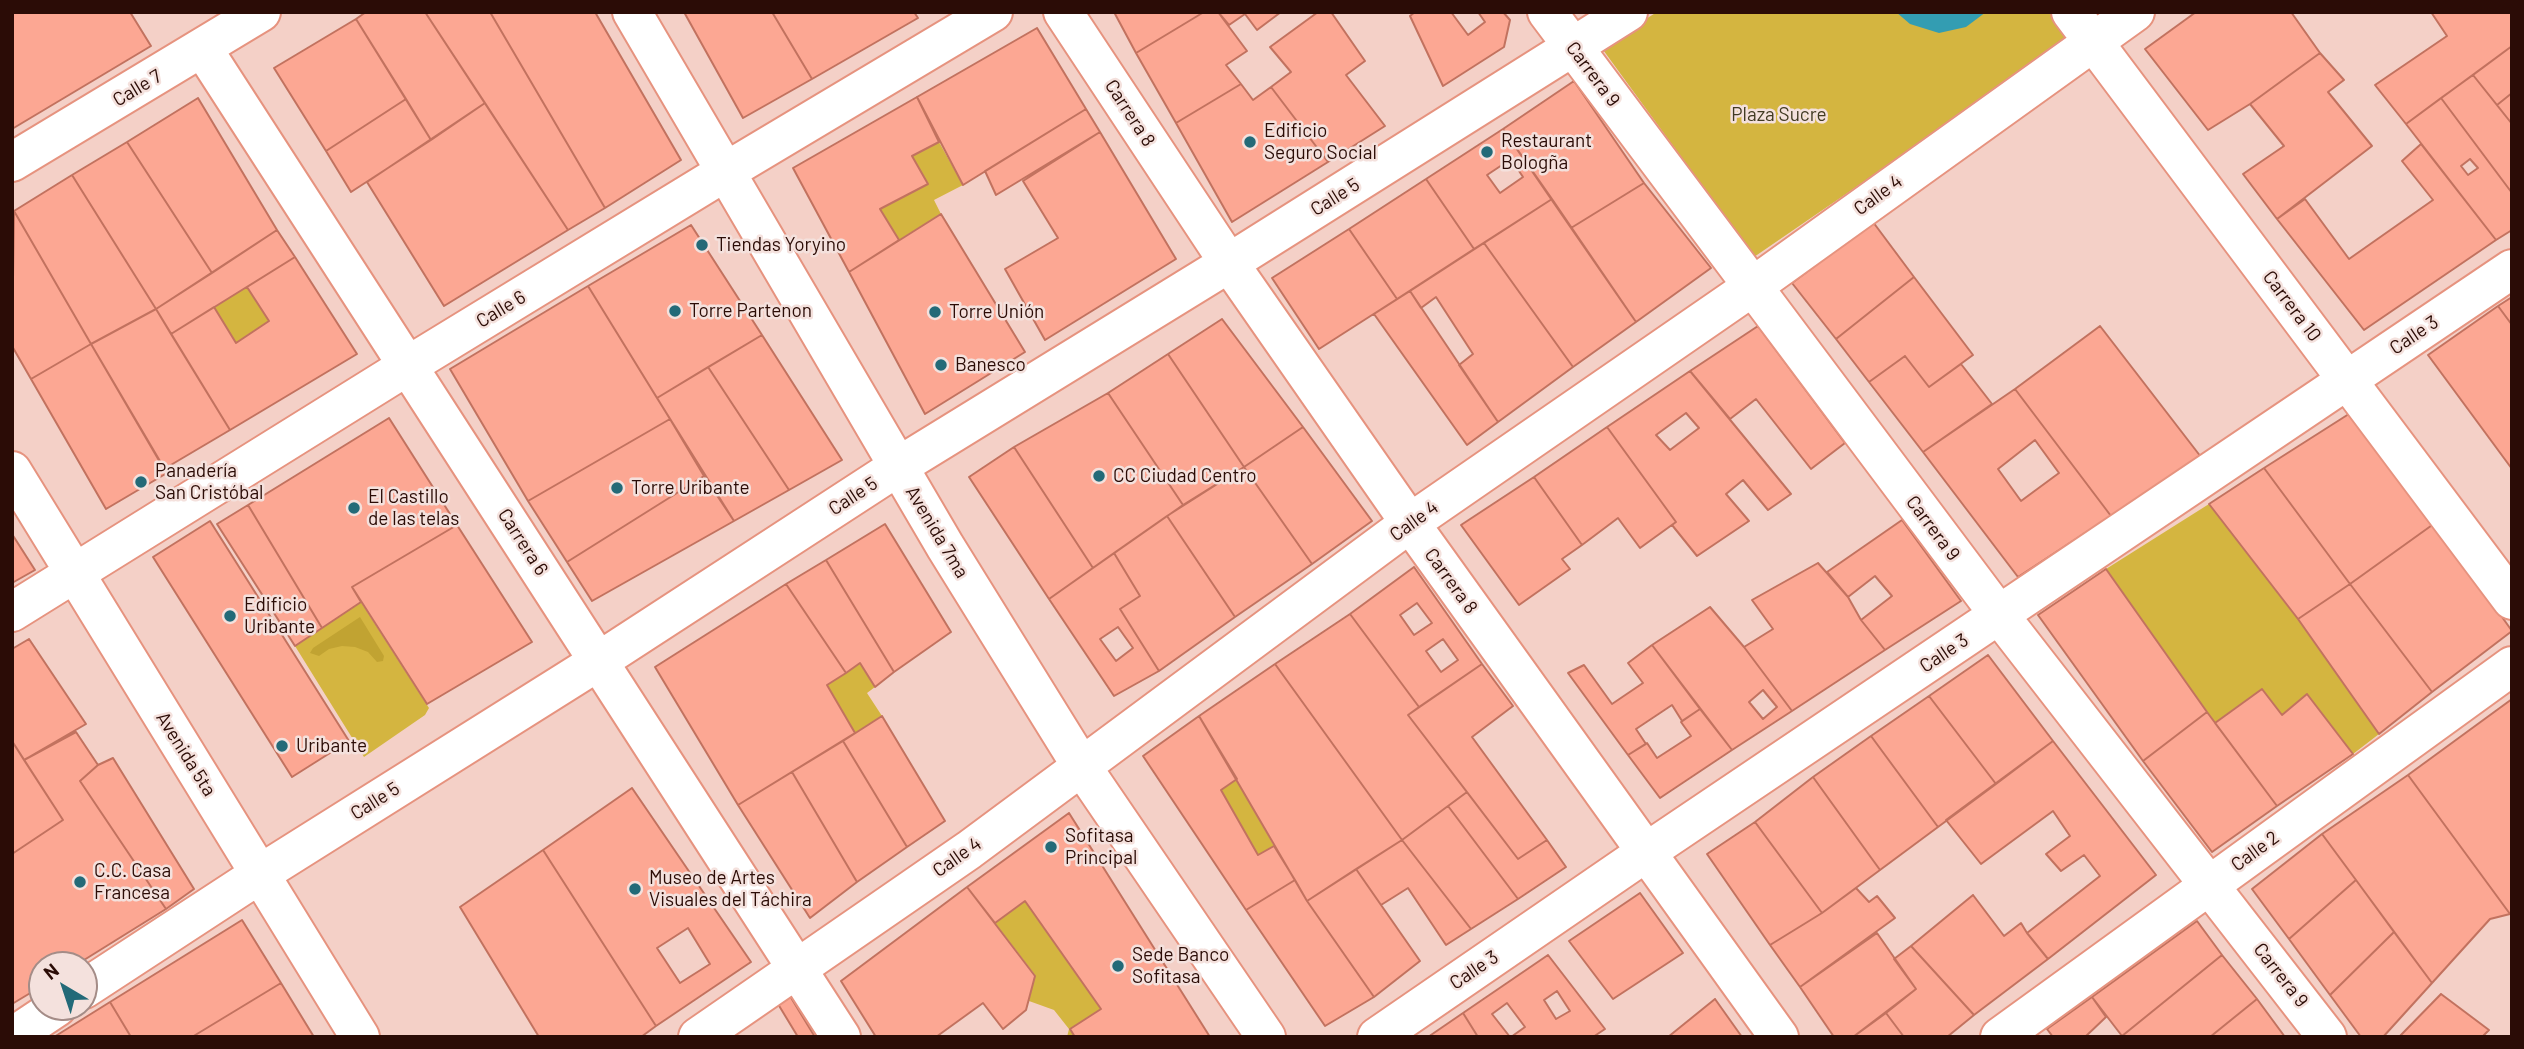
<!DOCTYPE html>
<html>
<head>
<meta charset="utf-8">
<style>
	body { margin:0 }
	#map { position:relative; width:2524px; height:1049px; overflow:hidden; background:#f4d0c7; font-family:Barlow,sans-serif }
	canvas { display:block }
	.frame { position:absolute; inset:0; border:14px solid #2b0c06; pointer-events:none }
	.north { position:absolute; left:28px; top:951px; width:70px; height:70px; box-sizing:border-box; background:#f4e1dd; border:2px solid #a48c87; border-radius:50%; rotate:321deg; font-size:19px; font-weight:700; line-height:28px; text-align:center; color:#2b0c06 }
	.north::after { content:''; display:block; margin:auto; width:24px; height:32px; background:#236a78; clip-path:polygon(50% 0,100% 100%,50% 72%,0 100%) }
</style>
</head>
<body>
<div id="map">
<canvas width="2524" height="1049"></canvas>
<div class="frame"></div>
<div class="north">N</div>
</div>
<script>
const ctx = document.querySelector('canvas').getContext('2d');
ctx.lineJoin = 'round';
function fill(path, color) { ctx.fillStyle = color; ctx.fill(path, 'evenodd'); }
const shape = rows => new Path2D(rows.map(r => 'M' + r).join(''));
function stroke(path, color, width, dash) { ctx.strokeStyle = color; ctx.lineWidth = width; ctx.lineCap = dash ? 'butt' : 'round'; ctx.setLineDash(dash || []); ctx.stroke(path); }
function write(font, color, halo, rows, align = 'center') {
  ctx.font = font + ' Barlow,sans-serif'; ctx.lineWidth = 5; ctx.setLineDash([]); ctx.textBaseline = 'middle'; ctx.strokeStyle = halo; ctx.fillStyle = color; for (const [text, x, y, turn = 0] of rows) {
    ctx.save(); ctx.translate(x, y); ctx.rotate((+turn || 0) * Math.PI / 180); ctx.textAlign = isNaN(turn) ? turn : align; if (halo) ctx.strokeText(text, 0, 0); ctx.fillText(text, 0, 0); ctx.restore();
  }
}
fill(shape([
	[1657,12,2053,12,2072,39,1754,257,1601,47],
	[939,142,963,185,934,200,941,214,899,240,880,209,928,184,912,156],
	[247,287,269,321,236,343,214,307],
	[2209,504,2298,619,2379,734,2353,754,2308,695,2282,715,2262,689,2215,723,2106,569],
	[361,602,429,708,425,715,364,757,295,646],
	[860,663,875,687,867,693,882,716,855,733,827,685],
	[1237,779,1274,846,1258,855,1221,790],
	[1025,901,1101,1009,1070,1029,1075,1037,1067,1037,1069,1029,1054,1010,1029,1001,1035,975,995,923]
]), '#d4b540');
fill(shape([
	[360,617,384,656,383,661,377,662,368,652,355,647,342,646,329,649,319,656,310,653,313,648]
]), '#c1a332');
fill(shape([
	[1896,12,1986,12,1966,27,1939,33,1910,24]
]), '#339db2');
const building = shape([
	[12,12,130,12,151,46,12,129,12,12],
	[366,12,425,12,485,103,431,140,356,19,366,12],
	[425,12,490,12,605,208,568,230,425,12],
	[490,12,595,12,681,160,605,208,490,12],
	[684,12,772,12,812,79,743,118,684,12],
	[772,12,914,12,918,18,812,79,772,12],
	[1114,12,1204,12,1136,53,1114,12],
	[1204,12,1218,12,1247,51,1226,65,1241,84,1176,123,1136,53,1204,12],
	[1218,12,1281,12,1257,30,1245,14,1229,25,1218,12],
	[1318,12,1331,12,1365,61,1346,75,1385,126,1328,162,1271,87,1291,72,1270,47,1318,12],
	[1415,12,1451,12,1468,35,1485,22,1478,12,1503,12,1510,20,1504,47,1443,86,1410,16,1415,12],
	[2196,12,2291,12,2320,53,2250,104,2208,130,2145,49,2196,12],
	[2431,12,2512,12,2512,46,2406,124,2375,85,2447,36,2431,12],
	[356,19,406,99,326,151,274,68,356,19],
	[1037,28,1086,109,963,185,917,97,1037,28],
	[2512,46,2512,93,2497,105,2473,75,2512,46],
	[2320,53,2344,80,2328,92,2372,146,2277,219,2243,174,2284,146,2250,104,2320,53],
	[2473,75,2512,124,2512,193,2441,98,2473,75],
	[1574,81,1644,183,1571,228,1503,129,1574,81],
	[1241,84,1253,100,1271,87,1328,162,1232,222,1176,123,1241,84],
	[2512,93,2512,124,2497,105,2512,93],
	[917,97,939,142,912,156,928,184,880,209,899,240,849,272,793,168,917,97],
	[198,98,277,230,212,273,127,142,198,98],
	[2441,98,2512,193,2512,230,2496,240,2406,124,2441,98],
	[2470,159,2478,168,2468,175,2461,166,2470,159],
	[406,99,431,140,351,192,326,151,406,99],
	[485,103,568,230,444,306,367,182,485,103],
	[1086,109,1100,132,996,195,985,171,1086,109],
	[1503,129,1552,199,1474,249,1426,179,1503,129],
	[1511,159,1523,177,1500,193,1487,175,1511,159],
	[1100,132,1176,259,1045,340,1005,269,1058,238,1023,181,1100,132],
	[127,142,212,273,156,309,72,175,127,142],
	[2421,144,2496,240,2364,330,2277,219,2305,199,2349,259,2433,200,2402,161,2421,144],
	[72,175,156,309,91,344,14,211,72,175],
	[1426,179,1474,249,1397,299,1349,229,1426,179],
	[1644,183,1711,268,1636,322,1571,228,1644,183],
	[1552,199,1636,322,1573,367,1484,243,1552,199],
	[14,211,91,344,31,379,12,346,14,211],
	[941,214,1025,352,925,414,849,272,941,214],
	[1873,222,1914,277,1836,339,1792,283,1873,222],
	[691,225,762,335,657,398,588,286,691,225],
	[1349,229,1397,299,1319,349,1272,278,1349,229],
	[277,230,295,257,171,334,156,309,277,230],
	[1484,243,1573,367,1498,422,1459,365,1473,354,1436,297,1421,308,1410,291,1484,243],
	[295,257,357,354,230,430,171,334,214,307,236,343,269,321,247,287,295,257],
	[1914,277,1973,355,1929,387,1905,356,1869,382,1836,339,1914,277],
	[588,286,670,419,528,501,450,369,588,286],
	[1410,291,1498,422,1467,445,1374,314,1410,291],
	[2512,297,2512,325,2498,306,2512,297],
	[2498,306,2512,325,2512,469,2428,355,2498,306],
	[156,309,230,430,164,469,91,344,156,309],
	[1222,319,1303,427,1244,467,1168,354,1222,319],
	[1758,326,1845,443,1811,469,1756,399,1730,419,1690,371,1758,326],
	[2100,326,2201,457,2111,516,2015,389,2100,326],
	[762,335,842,460,789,490,708,367,762,335],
	[91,344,167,473,106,509,31,379,91,344],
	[1168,354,1244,467,1183,505,1108,393,1168,354],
	[1905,356,1929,387,1961,364,1992,404,1923,452,1869,382,1905,356],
	[708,367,789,490,734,521,657,398,708,367],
	[1690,371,1791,494,1768,510,1743,480,1726,494,1749,521,1697,556,1672,525,1676,522,1607,427,1690,371],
	[1686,413,1699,428,1670,450,1656,435,1686,413],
	[2015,389,2111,516,2018,577,1923,452,2015,389],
	[2035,440,2059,473,2021,501,1998,469,2035,440],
	[1108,393,1183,505,1093,568,1014,447,1108,393],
	[2352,412,2435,523,2350,584,2264,468,2352,412],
	[389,418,457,525,352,587,361,602,322,628,248,505,389,418],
	[670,419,704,476,567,562,528,501,670,419],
	[1303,427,1372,521,1312,564,1244,467,1303,427],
	[1607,427,1676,522,1640,548,1618,518,1582,545,1534,477,1607,427],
	[1014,447,1093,568,1049,599,969,477,1014,447],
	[1244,467,1312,564,1235,617,1167,516,1244,467],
	[2264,468,2350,584,2298,619,2209,504,2264,468],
	[704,476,734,521,592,601,567,562,704,476],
	[1534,477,1582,545,1562,559,1570,569,1519,605,1461,525,1534,477],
	[248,505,322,628,295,646,217,524,248,505],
	[1167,516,1235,617,1159,671,1120,609,1140,596,1114,553,1167,516],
	[1902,520,1961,601,1885,650,1861,620,1892,596,1875,576,1848,597,1827,572,1902,520],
	[210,521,349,741,292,777,153,557,210,521],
	[2435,523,2512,631,2432,692,2350,584,2435,523],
	[885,524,951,632,894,672,826,560,885,524],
	[457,525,532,642,427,704,352,587,457,525],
	[12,534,35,570,12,583,12,534],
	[1114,553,1140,596,1120,609,1159,671,1114,696,1049,599,1114,553],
	[1118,627,1133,648,1116,661,1100,639,1118,627],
	[826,560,894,672,875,687,860,663,846,673,786,584,826,560],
	[1818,563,1848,597,1861,620,1885,650,1792,711,1744,647,1773,629,1752,600,1818,563],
	[1414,567,1482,664,1419,707,1350,614,1414,567],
	[1417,603,1432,623,1414,635,1400,615,1417,603],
	[1443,639,1458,660,1441,672,1426,651,1443,639],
	[2106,569,2207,712,2143,761,2038,615,2106,569],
	[786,584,846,673,827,685,855,733,738,805,655,667,786,584],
	[2350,584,2432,692,2379,734,2298,619,2350,584],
	[1710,607,1744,647,1792,711,1732,750,1652,645,1710,607],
	[1763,690,1777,707,1763,719,1749,702,1763,690],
	[1350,614,1419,707,1408,715,1467,792,1402,840,1275,664,1350,614],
	[29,639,86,724,24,760,12,741,12,649,29,639],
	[1652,645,1700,709,1682,721,1672,705,1636,729,1646,744,1628,755,1568,673,1584,665,1612,704,1643,683,1628,663,1652,645],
	[1988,655,2053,741,1996,784,1929,696,1988,655],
	[1275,664,1402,840,1307,901,1199,716,1275,664],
	[1482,664,1513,706,1472,737,1547,840,1518,859,1408,715,1482,664],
	[2262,689,2282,715,2307,694,2353,754,2277,806,2215,723,2262,689],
	[1929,696,1996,784,1938,827,1871,736,1929,696],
	[2512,699,2512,913,2510,914,2408,775,2512,699],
	[1700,709,1732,750,1660,798,1628,755,1647,743,1657,758,1691,736,1681,722,1700,709],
	[2207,712,2277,806,2212,852,2143,761,2207,712],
	[882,716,945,821,907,847,843,741,882,716],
	[1199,716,1237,779,1221,790,1258,855,1274,846,1295,880,1246,910,1143,756,1199,716],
	[76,732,98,765,80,781,166,909,76,965,42,965,42,986,12,1004,12,854,63,820,24,760,76,732],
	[1871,736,1938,827,1880,870,1813,777,1871,736],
	[12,741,63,820,12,854,12,741],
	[843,741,907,847,857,882,792,772,843,741],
	[2053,741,2156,875,2048,959,2027,933,2100,876,2084,855,2061,871,2046,854,2070,836,2053,811,1981,864,1946,820,2053,741],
	[113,758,194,889,166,909,80,781,98,765,113,758],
	[792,772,857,882,810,918,738,805,792,772],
	[2408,775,2510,914,2490,919,2432,983,2322,834,2408,775],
	[1813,777,1880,870,1822,913,1755,822,1813,777],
	[632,788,751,962,656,1026,543,850,632,788],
	[688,928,710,964,680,983,657,948,688,928],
	[1467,792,1518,859,1547,840,1566,867,1518,899,1448,806,1467,792],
	[1448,806,1518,899,1471,929,1402,840,1448,806],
	[1069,813,1210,1037,1075,1037,1070,1029,1101,1009,1025,901,995,923,967,887,1069,813],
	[1755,822,1822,913,1770,945,1707,854,1755,822],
	[2322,834,2356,880,2289,939,2252,889,2322,834],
	[1402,840,1471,929,1446,945,1408,888,1381,905,1356,869,1402,840],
	[543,850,656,1026,641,1037,539,1037,460,907,543,850],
	[1356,869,1420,961,1374,997,1307,901,1356,869],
	[1295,880,1307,901,1374,997,1325,1026,1246,910,1295,880],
	[2356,880,2394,932,2330,995,2289,939,2356,880],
	[967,887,1035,976,1026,1010,1003,1029,983,1003,936,1037,876,1037,841,981,967,887],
	[1856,888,1869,902,1877,896,1895,918,1800,987,1770,945,1822,913,1856,888],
	[1640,893,1683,953,1613,999,1569,941,1640,893],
	[1973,895,2004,936,2021,923,2027,933,2048,959,1974,1015,1911,946,1973,895],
	[242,920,281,983,192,1037,131,1037,110,1002,242,920],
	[2197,921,2222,955,2122,1036,2092,997,2197,921],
	[2394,932,2432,983,2383,1037,2361,1037,2330,995,2394,932],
	[1877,933,1916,989,1853,1037,1834,1037,1800,987,1877,933],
	[1911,946,1974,1015,1947,1037,1904,1037,1886,1013,1916,989,1894,959,1911,946],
	[1548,955,1605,1029,1593,1037,1511,1037,1525,1027,1507,1003,1492,1014,1510,1037,1478,1037,1463,1013,1548,955],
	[1557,991,1570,1011,1556,1019,1544,1000,1557,991],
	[2222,955,2257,999,2210,1037,2122,1036,2222,955],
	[281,983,314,1037,192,1037,281,983],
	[2441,994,2489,1030,2482,1037,2399,1037,2441,994],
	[790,996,815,1037,798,1037,778,1004,790,996],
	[2092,997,2106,1017,2085,1037,2053,1037,2047,1029,2092,997],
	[1715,999,1742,1037,1668,1037,1715,999],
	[2257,999,2285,1037,2210,1037,2257,999],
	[110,1002,131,1037,54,1037,110,1002],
	[1463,1013,1478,1037,1428,1037,1463,1013],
	[1886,1013,1904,1037,1853,1037,1886,1013]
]);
fill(building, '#fca793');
stroke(building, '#c2725f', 2);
const minor = shape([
	[632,12,945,546,1082,767,1266,1037],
	[1063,12,1229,263,1410,523,1779,1037],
	[1547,12,2000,616,2327,1037],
	[2071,12,2512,600],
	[203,49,841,1037],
	[12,162,261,12],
	[12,471,360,1037],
	[12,612,409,365,725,172,993,12],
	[84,989,260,874,599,661,899,466,1229,263,1628,12],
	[12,1037,57,1007],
	[698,1037,969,850,1410,523,1752,287,2135,12],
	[1377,1037,1645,853,2512,269],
	[2000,1037,2512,666]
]);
stroke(minor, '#e6937f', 42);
stroke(minor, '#fff', 38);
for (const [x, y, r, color] of [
	[1250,142,7,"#236a78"],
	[1487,152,7,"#236a78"],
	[702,245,7,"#236a78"],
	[675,311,7,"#236a78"],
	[935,312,7,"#236a78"],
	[941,365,7,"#236a78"],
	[1099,476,7,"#236a78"],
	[141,482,7,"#236a78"],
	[617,488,7,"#236a78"],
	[354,508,7,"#236a78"],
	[230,616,7,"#236a78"],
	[282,746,7,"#236a78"],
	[1051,847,7,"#236a78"],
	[80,882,7,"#236a78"],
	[635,889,7,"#236a78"],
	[1118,966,7,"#236a78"]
]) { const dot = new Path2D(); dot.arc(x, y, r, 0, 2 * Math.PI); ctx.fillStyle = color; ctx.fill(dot); stroke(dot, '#f4e1dd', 2.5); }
write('19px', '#2b0c06', '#f4e1dd', [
	["Carrera 9",1593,74,53],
	["Calle 7",137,88,-31],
	["Carrera 8",1130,113,57],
	["Calle 4",1878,195,-36],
	["Calle 5",1335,197,-32],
	["Carrera 10",2292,306,53],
	["Calle 6",501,309,-31],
	["Calle 3",2414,335,-34],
	["Calle 5",853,496,-33],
	["Calle 4",1414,521,-36],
	["Carrera 9",1933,528,53],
	["Avenida 7ma",937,532,59],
	["Carrera 6",523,542,57],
	["Carrera 8",1451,581,54],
	["Calle 3",1944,653,-34],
	["Avenida 5ta",186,754,58],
	["Calle 5",375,801,-32],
	["Calle 2",2255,851,-36],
	["Calle 4",957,857,-35],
	["Calle 3",1474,970,-34],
	["Carrera 9",2281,975,52]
]);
write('19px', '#413a22', '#f4e1dd', [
	["Plaza Sucre",1779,115]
]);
write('19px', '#2b0c06', '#f4e1dd', [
	["Edificio",1264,131],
	["Seguro Social",1264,153],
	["Restaurant",1501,141],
	["Bologña",1501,163],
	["Tiendas Yoryino",716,245],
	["Torre Partenon",689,311],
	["Torre Unión",949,312],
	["Banesco",955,365],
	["Panadería",155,471],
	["San Cristóbal",155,493],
	["CC Ciudad Centro",1113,476],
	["Torre Uribante",631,488],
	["El Castillo",368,497],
	["de las telas",368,519],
	["Edificio",244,605],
	["Uribante",244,627],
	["Uribante",296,746],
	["Sofitasa",1065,836],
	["Principal",1065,858],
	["C.C. Casa",94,871],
	["Francesa",94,893],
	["Museo de Artes",649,878],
	["Visuales del Táchira",649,900],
	["Sede Banco",1132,955],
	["Sofitasa",1132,977]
], 'left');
</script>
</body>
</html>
